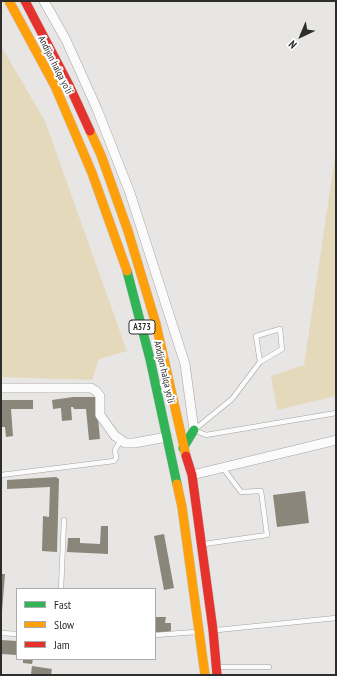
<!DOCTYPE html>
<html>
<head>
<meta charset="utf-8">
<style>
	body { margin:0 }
	#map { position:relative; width:337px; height:676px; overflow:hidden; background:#e7e6e5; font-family:"PT Sans Narrow",sans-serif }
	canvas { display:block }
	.frame { position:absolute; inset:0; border:2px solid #2d2d2c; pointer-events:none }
	.legend { position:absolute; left:16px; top:588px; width:140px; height:72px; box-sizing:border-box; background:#fff; border:1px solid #ababab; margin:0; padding:5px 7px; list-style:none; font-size:12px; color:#2d2d2c }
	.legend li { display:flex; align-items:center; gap:8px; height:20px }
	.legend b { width:20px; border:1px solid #ababab }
	.north { position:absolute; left:281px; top:16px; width:40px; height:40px; -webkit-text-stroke:3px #fff; paint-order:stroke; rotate:224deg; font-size:11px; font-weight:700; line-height:16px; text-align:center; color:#2d2d2c }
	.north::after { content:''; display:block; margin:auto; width:14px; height:18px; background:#2d2d2c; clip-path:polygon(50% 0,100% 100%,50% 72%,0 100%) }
</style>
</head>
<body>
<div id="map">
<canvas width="337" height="676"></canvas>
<div class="frame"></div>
<ul class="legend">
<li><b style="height:5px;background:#30b455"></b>Fast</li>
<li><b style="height:5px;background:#ff9f0a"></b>Slow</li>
<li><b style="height:5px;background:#e5322d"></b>Jam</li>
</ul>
<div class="north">N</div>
</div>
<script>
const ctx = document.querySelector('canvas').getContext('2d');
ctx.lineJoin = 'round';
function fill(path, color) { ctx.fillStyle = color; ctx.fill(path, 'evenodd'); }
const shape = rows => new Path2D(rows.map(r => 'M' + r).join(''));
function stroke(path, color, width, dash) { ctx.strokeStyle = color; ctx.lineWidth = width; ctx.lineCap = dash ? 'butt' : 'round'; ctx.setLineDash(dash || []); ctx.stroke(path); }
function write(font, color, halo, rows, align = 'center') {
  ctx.font = font + ' "PT Sans Narrow",sans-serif'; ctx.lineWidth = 4; ctx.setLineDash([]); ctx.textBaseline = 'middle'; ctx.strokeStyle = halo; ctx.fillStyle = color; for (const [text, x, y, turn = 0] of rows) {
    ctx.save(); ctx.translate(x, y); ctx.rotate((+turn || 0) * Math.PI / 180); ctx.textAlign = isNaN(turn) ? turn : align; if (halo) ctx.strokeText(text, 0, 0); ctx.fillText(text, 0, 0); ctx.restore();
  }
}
fill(shape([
	[1,46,45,121,127,351,99,359,92,380,1,377],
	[336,150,336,396,277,410,271,376,304,365]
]), '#e5d9bb');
fill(shape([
	[73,397,96,397,100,439,89,440,86,409,74,409,73,407,71,407,72,420,62,421,61,408,53,409,52,400],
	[1,400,33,400,33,409,11,409,13,436,6,437,5,427,1,427],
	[56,477,59,479,57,552,42,551,43,516,49,517,50,487,7,489,7,480],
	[305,491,309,523,277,527,273,495],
	[101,526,108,526,108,554,67,552,68,538,80,538,80,543,100,544],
	[164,534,174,588,164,590,154,536],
	[1,574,5,574,2,612,1,612],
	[155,617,166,617,165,623,171,623,171,633,155,632],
	[1,640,17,641,17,655,1,654],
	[23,659,33,659,32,664,23,663],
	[32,666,52,669,51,675,31,674]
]), '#8a8679');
const lane = shape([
	[260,362,282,349,280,329,256,336,260,362,232,399,194,430,206,435,336,413],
	[1,475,114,461,116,458,115,450,121,440],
	[204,544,267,535,261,491,241,492,223,468],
	[61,589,64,520],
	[217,630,336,618],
	[1,633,17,634],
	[155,635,196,632],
	[220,667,269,667]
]);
const street = shape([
	[44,1,66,40,97,109,130,193,185,364,194,430],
	[1,388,91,388,96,391,100,396,100,415,115,436,121,440,125,443,134,443,167,437],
	[192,475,336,440]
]);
const fast = shape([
	[127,271,150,359,177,484],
	[183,448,194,430]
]);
const slow = shape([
	[9,1,55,86,92,173,127,271],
	[90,131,101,155,128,231,156,324,186,456],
	[177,484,182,507,205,675]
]);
const jam = shape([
	[25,1,69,85,90,131],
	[186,456,192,475,213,630,217,675]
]);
stroke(lane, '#a3a3a2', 5.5);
stroke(street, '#a3a3a2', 10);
stroke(fast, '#c4c4c3', 10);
stroke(slow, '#c4c4c3', 10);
stroke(jam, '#c4c4c3', 10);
stroke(lane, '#fbfbfb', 4.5);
stroke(street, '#fbfbfb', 9);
stroke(fast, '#30b455', 9);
stroke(slow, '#ff9f0a', 9);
stroke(jam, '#e5322d', 9);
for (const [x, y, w] of [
	[142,327,26]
]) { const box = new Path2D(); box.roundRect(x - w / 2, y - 7, w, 14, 3); ctx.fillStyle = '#fff'; ctx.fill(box); stroke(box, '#2d2d2c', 1); }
write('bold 9px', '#2d2d2c', null, [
	["A373",142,327]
]);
write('10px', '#2d2d2c', '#fff', [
	["Andijon halqa yo‘li",55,65,63],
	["Andijon halqa yo‘li",164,372,77]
]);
</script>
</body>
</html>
